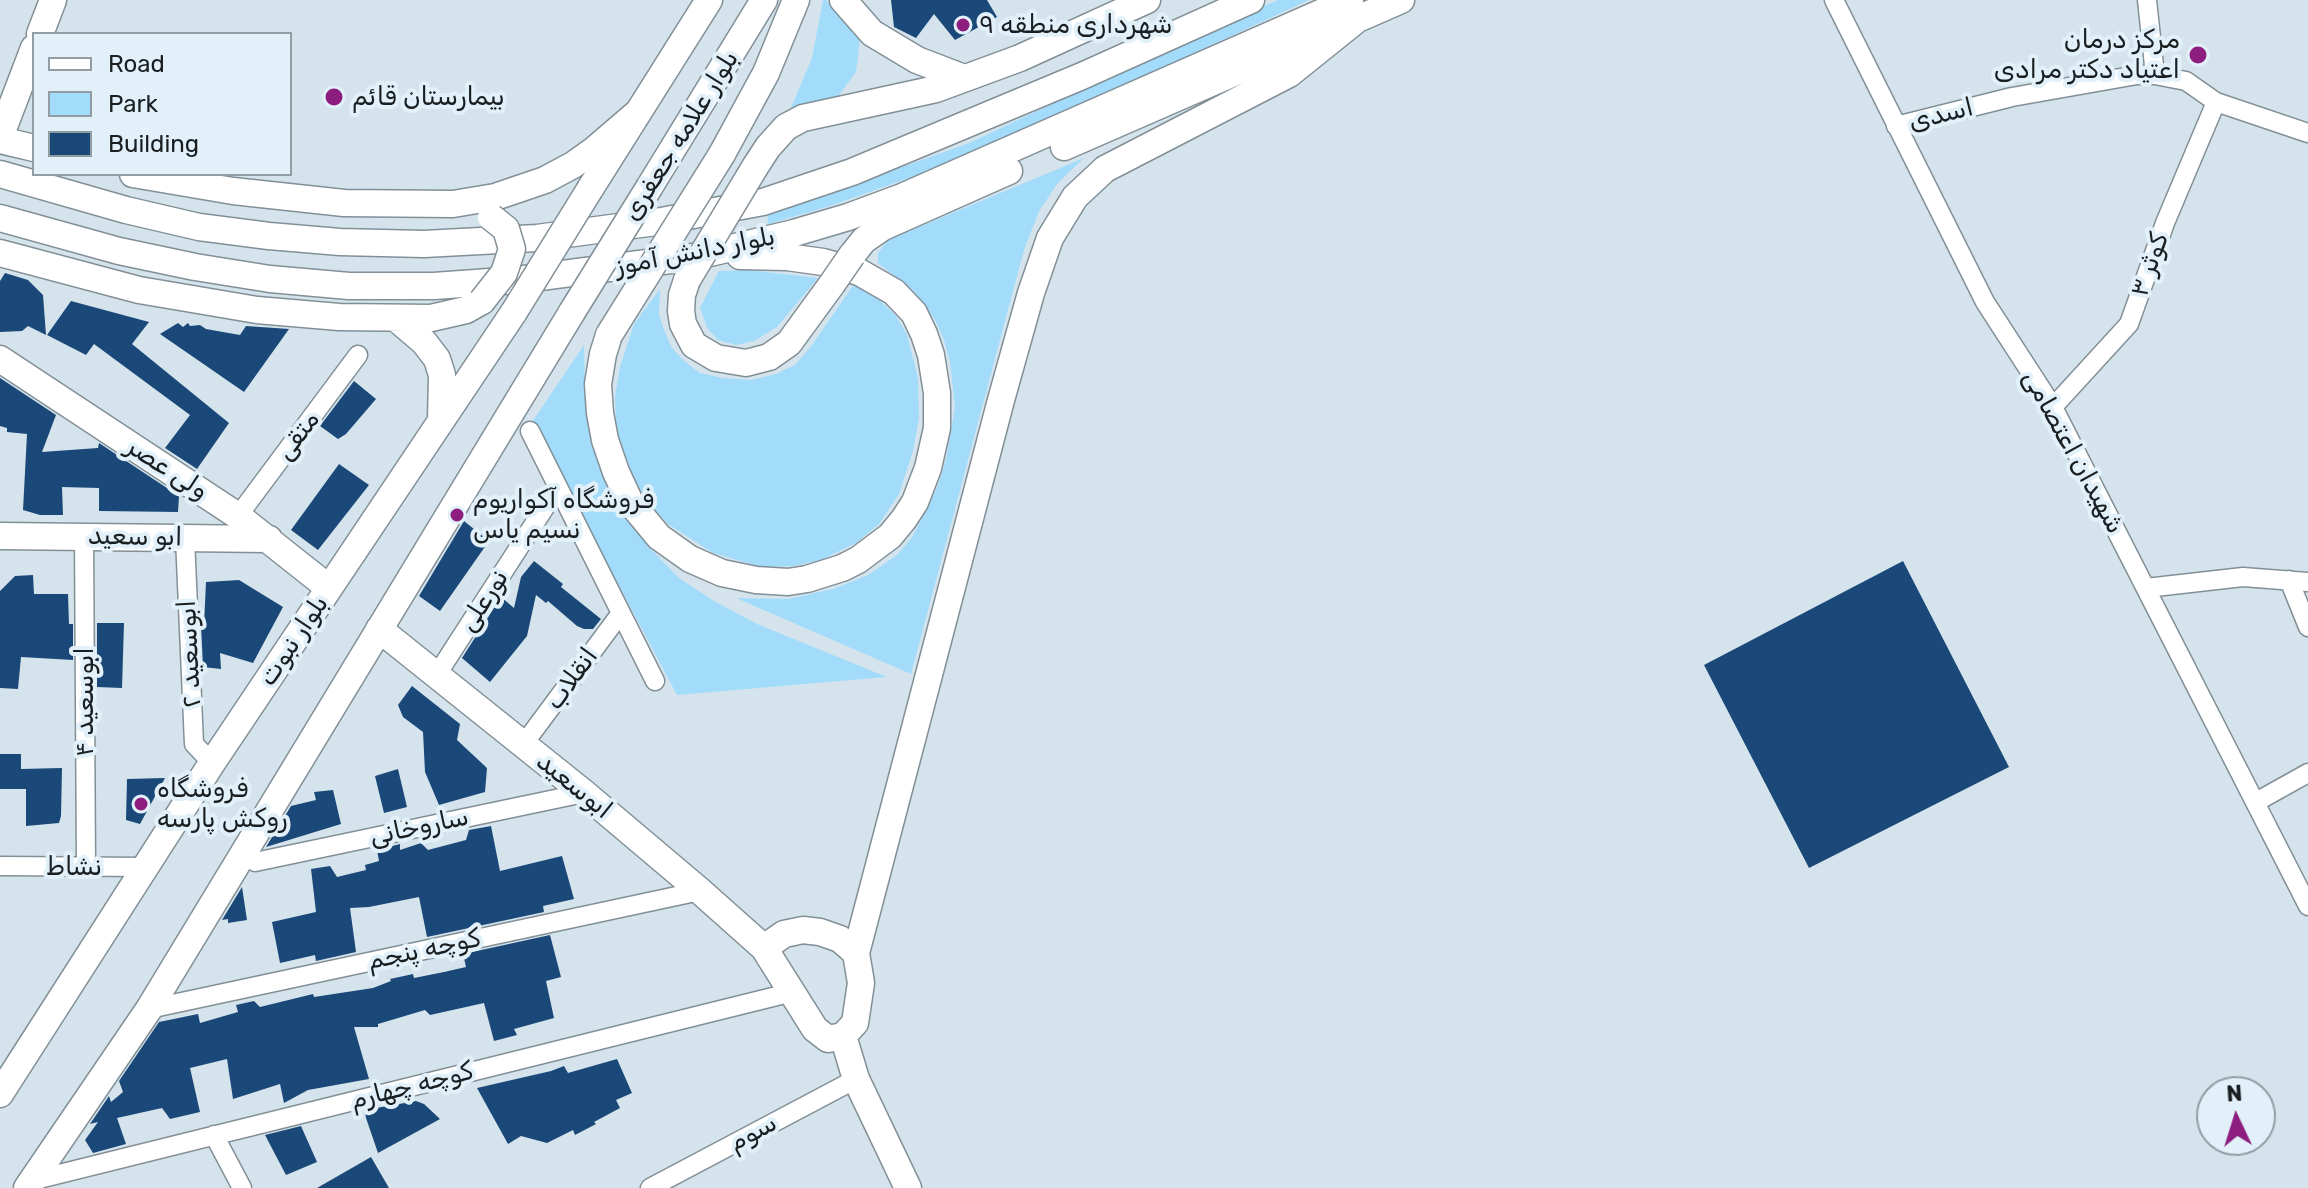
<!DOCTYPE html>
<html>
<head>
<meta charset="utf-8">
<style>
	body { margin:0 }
	#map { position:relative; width:2308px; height:1188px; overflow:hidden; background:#d5e4ec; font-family:Rubik,sans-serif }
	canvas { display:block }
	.legend { position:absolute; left:32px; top:32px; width:260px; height:144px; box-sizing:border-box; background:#e2f1f9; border:2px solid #929da3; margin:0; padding:10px 14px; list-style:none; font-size:24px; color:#191e21 }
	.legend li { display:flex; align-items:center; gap:16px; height:40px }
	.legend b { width:40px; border:2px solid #929da3 }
	.north { position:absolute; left:2196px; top:1076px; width:80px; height:80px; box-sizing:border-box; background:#e2f1f9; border:2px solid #929da3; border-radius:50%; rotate:356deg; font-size:22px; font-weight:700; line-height:32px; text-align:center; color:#191e21 }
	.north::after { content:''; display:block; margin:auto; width:28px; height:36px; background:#8d1d7f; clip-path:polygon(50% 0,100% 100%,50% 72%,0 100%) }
</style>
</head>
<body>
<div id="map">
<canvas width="2308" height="1188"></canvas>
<ul class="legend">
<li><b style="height:10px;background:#fff"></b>Road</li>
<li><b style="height:22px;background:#a3dcfb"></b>Park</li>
<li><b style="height:22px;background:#1a4878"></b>Building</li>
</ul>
<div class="north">N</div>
</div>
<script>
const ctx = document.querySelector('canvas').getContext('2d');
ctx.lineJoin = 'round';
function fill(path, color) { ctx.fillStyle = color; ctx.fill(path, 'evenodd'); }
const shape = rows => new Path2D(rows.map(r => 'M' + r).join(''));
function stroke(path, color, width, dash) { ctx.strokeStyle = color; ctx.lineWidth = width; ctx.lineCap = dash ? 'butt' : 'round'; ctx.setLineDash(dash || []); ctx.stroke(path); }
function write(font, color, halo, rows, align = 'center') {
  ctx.font = font + ' Rubik,"Noto Sans Arabic",sans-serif'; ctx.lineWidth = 8; ctx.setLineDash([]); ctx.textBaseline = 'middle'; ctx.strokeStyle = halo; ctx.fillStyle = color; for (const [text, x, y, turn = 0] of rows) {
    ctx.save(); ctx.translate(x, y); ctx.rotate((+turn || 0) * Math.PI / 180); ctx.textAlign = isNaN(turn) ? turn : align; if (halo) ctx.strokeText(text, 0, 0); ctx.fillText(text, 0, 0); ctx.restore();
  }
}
fill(shape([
	[823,0,826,0,860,40,856,72,837,98,788,115,812,58],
	[1278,0,1309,0,971,156,830,206,768,224,767,211,827,194,969,143,1225,23],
	[1084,158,1058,183,1039,211,1024,250,911,674,736,598,788,599,833,589,868,575,897,555,913,536,937,488,946,460,955,407,950,362,944,340,935,320,913,290,878,263,878,253,888,240],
	[748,270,818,278,777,327,754,341,736,345,718,340,707,328,700,308,719,271],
	[854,284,870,291,896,316,907,335,918,378,919,418,913,451,899,494,879,524,856,543,821,560,794,566,761,567,713,553,668,524,648,502,635,481,620,447,616,419,615,396,620,367,634,324,660,289,659,315,664,330,672,348,684,361,700,373,723,378,751,380,776,374,795,365,812,345],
	[584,345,585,387,589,415,622,509,648,546,679,578,714,601,757,624,887,677,677,695,532,422]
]), '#a3dcfb');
fill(shape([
	[891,0,987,0,997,17,955,40,934,14,916,38,894,27],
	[5,273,28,280,43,295,46,335,28,326,22,331,0,332,0,281],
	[71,301,149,322,132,344,229,423,197,469,165,448,190,415,94,344,86,355,47,335],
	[178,323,183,327,188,323,190,326,200,325,206,329,240,335,246,326,289,329,244,392,160,334],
	[0,378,56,415,42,452,98,448,99,443,179,496,178,512,99,511,99,488,62,487,63,515,40,515,23,510,27,434,7,432,7,428,0,426],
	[354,381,376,399,346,434,338,439,320,426],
	[339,464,369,485,318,550,291,530],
	[464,521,489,541,440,611,419,596],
	[534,561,563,584,561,587,601,619,593,629,584,629,577,626,548,601,546,603,536,595,527,636,490,682,462,658,501,597,514,608,521,577],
	[1903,561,2009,767,1809,868,1704,665],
	[33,575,34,594,68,594,69,624,73,624,73,660,21,657,18,689,0,688,0,591,15,576],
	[239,580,283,607,253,663,220,653,221,669,203,667,201,625,204,625,206,582],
	[97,623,124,623,122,688,97,687],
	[412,686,460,724,457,740,487,768,485,792,439,805,425,772,423,732,403,717,398,705],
	[0,754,21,754,21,769,62,768,61,816,59,823,26,826,26,789,0,789],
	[398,769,407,807,384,813,375,776],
	[165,778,140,824,126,820,127,779],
	[333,790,341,824,266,847,291,806,316,800,314,792],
	[491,826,500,871,562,856,574,899,543,906,544,912,427,937,419,897,369,907,350,908,356,952,316,961,315,955,280,963,272,922,316,912,311,869,330,866,337,877,366,870,365,865,379,861,377,850,400,844,400,850,421,843,428,850,466,840,469,830],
	[242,887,247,920,228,923,228,919,222,920],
	[550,935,561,977,546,981,554,1018,514,1029,517,1035,494,1041,484,1003,430,1015,425,1010,378,1024,378,1027,354,1027,369,1079,308,1090,284,1103,280,1084,233,1099,227,1059,190,1068,200,1112,170,1119,162,1108,117,1118,126,1144,93,1153,85,1140,98,1122,90,1124,109,1096,111,1102,123,1092,119,1081,159,1022,198,1014,200,1023,238,1012,236,1005,254,1001,260,1007,313,994,314,997,373,988,391,981,390,979,413,974,414,978,444,972,466,967,463,954],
	[617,1059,632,1093,616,1100,620,1108,594,1122,596,1124,575,1135,573,1130,547,1143,521,1136,508,1144,477,1088,551,1071,564,1066,568,1073],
	[416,1101,424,1104,440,1119,378,1153,366,1118,365,1110],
	[301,1126,317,1162,286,1175,265,1135],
	[371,1157,389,1188,317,1188]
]), '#1a4878');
const street = shape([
	[1834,0,1985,302,2053,407,2308,906],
	[2147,0,2155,75],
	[1896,126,2012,97,2137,75,2155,75,2186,81,2216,102,2308,133],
	[2053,407,2129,324,2165,223,2216,102],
	[530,431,655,681],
	[238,516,358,355],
	[84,537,86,867],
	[185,538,194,744,212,763],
	[2289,580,2308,627],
	[2146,588,2243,577,2308,582],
	[436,676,558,487],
	[523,745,621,613],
	[2256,802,2308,773],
	[255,862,584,793],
	[0,866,147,867],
	[149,1009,700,891],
	[214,1135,242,1188],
	[31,1181,793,992],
	[650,1188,856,1079]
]);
const secondary = shape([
	[843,0,872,33,917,60,964,78],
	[40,34,53,0],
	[0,137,34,48],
	[0,140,34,148],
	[1064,147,1401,0],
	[722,154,766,73,796,0],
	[755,167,768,147,786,127,803,118,936,89,1020,58,1147,0],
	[0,174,126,210,199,227,269,236,340,242,424,244,537,238,656,222,763,202,852,172,1082,76,1251,0],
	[133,174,233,191,344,203,453,204,495,197,545,180,573,165,594,150,636,114],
	[650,186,764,0],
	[590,189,709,0],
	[0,218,119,251,195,267,270,279,349,286,434,286,517,280,693,257,794,233,848,217,902,197,1350,0],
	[0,253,139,290,257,310,339,317,431,318,466,310,482,301],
	[852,255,864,240,883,227,1009,171],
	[687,280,682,295,681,311,683,324,694,345,716,358,746,363,769,357,789,343,832,284],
	[397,319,424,342,437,359,442,375,441,420],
	[609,335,603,354,598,384,600,413,605,440,616,472,630,502,659,537,690,559,722,573,756,580,788,582,807,579,842,568,858,560,890,536,904,519,915,502,928,468,937,428,937,393,931,355,924,334,914,313,894,292,859,272,823,262,787,257,740,256],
	[0,359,238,516,329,588],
	[0,536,269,539],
	[379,629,584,793,700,891,764,948],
	[803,930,820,932,840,939,856,953,861,983,855,1023,843,1036,828,1039,815,1029,764,948,784,934,803,930],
	[856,953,1001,400,1031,293,1050,238,1075,197,1105,169,1289,74,1355,21],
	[843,1036,856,1079,908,1188],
	[0,1094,212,763,514,312],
	[27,1188,149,1009,572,312]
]);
stroke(street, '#828f97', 21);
stroke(secondary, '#828f97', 29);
stroke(street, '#fff', 18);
stroke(secondary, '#fff', 26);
const secondaryBridge = shape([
	[687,280,755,167],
	[832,284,852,255],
	[482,301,504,273,512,249,506,229,491,217],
	[514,312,590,189],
	[572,312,650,186],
	[609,335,722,154]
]);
stroke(secondaryBridge, '#828f97', 29, []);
stroke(secondaryBridge, '#fff', 26);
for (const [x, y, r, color] of [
	[963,25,8,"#8d1d7f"],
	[2198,55,10,"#8d1d7f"],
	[334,97,10,"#8d1d7f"],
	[457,515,8,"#8d1d7f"],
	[141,804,8,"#8d1d7f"]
]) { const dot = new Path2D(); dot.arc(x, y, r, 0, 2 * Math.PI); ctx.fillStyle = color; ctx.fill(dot); stroke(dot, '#e2f1f9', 3); }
write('26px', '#191e21', '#e2f1f9', [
	["شهرداری منطقه ۹",979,25],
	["مرکز درمان",2180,40,"right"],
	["اعتیاد دکتر مرادی",2180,70,"right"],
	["بیمارستان قائم",352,97],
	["فروشگاه آکواریوم",473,500],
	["نسیم یاس",473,530],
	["فروشگاه",157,789],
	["روکش پارسه",157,819]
], 'left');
write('26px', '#191e21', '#e2f1f9', [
	["اسدی",1941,115,-14],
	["بلوار علامه جعفری",681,136,-58],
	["بلوار دانش آموز",695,252,-11],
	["کوثر ۳",2150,265,-70],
	["متقی",298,436,-53],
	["شهیدان اعتصامی",2073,452,61],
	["ولی عصر",167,469,33],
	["ابو سعید",135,537,1],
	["نورعلی",484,601,-57],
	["بلوار نبوت",294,641,-56],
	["ابوسعید ۲",190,654,-93],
	["انقلاب",572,679,-54],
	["ابوسعید ۴",85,702,-90],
	["ابوسعید",574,786,39],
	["ساروخانی",419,827,-12],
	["نشاط",74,867],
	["کوچه پنجم",424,950,-12],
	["کوچه چهارم",412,1086,-14],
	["سوم",753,1133,-28]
]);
</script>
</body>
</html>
